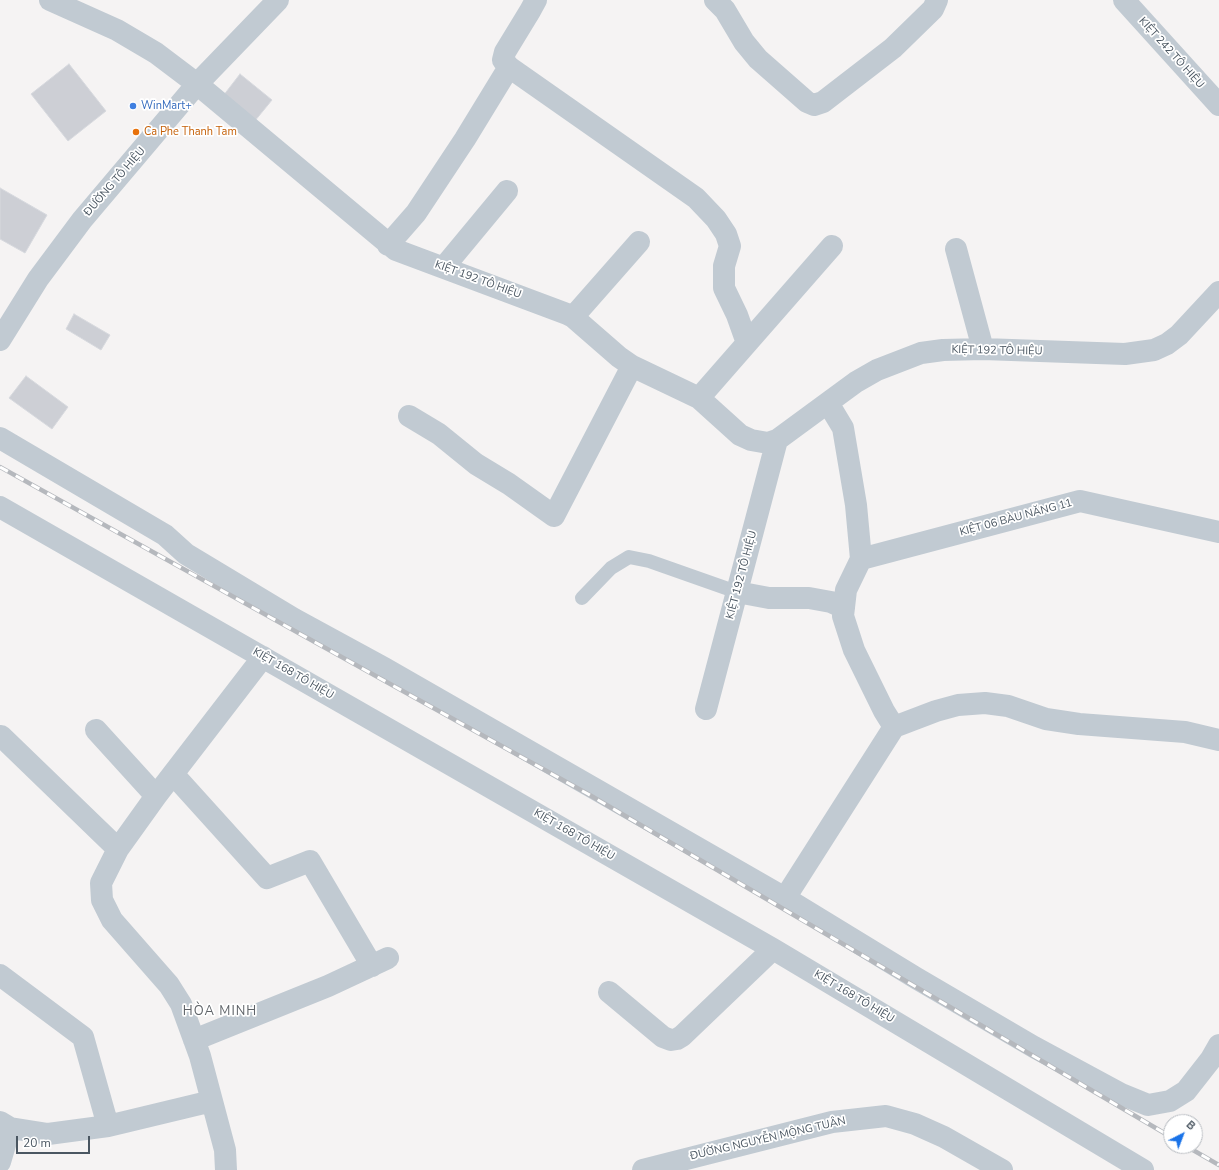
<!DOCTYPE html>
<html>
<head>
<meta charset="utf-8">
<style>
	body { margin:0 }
	#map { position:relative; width:1219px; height:1170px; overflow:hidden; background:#f5f3f3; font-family:"Nunito Sans",sans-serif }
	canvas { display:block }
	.north { position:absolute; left:1163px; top:1114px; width:40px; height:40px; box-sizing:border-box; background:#fff; border:1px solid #b7bbc0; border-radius:50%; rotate:42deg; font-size:11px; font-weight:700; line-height:16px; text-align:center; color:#4a5661 }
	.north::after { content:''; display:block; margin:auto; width:14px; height:18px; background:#1a73e8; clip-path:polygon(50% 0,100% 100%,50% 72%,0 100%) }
	.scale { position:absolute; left:16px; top:1136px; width:74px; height:18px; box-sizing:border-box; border:2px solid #4a5661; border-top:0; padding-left:5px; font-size:12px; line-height:14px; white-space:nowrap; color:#4a5661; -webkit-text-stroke:3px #fff; paint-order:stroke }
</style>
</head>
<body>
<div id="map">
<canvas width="1219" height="1170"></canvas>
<div class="north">B</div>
<div class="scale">20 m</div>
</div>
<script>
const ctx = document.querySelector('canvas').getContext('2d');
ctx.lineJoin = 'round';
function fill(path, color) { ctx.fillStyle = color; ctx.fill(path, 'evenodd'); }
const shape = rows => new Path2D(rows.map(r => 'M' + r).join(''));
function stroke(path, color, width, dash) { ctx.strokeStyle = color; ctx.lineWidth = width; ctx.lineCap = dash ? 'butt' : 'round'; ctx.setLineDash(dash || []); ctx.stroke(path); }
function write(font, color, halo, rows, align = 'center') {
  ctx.font = font + ' "Nunito Sans",sans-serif'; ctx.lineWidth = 3.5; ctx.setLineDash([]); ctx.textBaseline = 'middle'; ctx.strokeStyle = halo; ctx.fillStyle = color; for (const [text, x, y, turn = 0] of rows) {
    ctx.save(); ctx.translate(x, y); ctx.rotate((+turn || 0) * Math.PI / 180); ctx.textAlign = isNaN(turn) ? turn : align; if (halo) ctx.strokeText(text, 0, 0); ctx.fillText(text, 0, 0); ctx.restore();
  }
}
const building = shape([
	[69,64,106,111,68,141,31,94,69,64],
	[240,74,272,100,254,122,223,96,240,74],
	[0,188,47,215,25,253,0,239,0,188],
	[74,314,110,335,101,350,66,329,74,314],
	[26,376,68,407,52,429,9,398,26,376]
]);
fill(building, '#cdcfd5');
stroke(building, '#d7d9de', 1);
stroke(shape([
	[582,598,611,568,629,557,649,561,737,592]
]), '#c1cad2', 14);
stroke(shape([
	[50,0,117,30,156,53,197,84,396,250,567,314,573,317,619,357,632,366,699,398,740,435,751,440,768,443,777,440,856,382,877,370,921,353,943,350,983,349,1125,354,1154,350,1167,344,1179,335,1219,292],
	[536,0,530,11,505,52,503,60,509,67,696,198,716,219,726,234,730,246,724,266,724,288,737,315,747,343],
	[715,0,725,10,744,42,758,59,807,102,814,105,823,102,893,48,933,9,937,0],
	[1124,0,1219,105],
	[388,245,416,213,465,139,509,67],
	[956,249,983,349],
	[444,267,507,191],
	[573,317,639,242],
	[0,340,38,279,82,220,197,84,278,0],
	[699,398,832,246],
	[828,403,843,428,856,505,861,559,846,590,843,616,854,650,884,711,894,727],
	[409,416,439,434,476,464,509,484,554,516,632,366],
	[0,438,165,535,186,554,294,619,384,668,590,786,785,898,916,978,1034,1047,1121,1094,1148,1105,1170,1101,1186,1091,1211,1059,1219,1045],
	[0,507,773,949,1143,1170],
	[861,559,1080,501,1219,532],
	[737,592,769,598,809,598,831,602,844,608],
	[706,709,777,440],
	[96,730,156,796],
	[1,736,118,849],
	[173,774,267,878,310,861,372,966],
	[785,898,894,727,936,711,958,705,985,703,1008,706,1046,719,1079,724,1185,732,1219,740],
	[0,975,83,1037,108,1126],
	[609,992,663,1037,671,1040,677,1039,682,1036,773,949],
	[194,1040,328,986,388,958],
	[0,1122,10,1128,48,1134,108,1126,212,1101],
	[0,1162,10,1128],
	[226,1170,225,1150,200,1056,181,1004,169,985,112,920,102,900,101,883,118,849,156,796,263,657],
	[643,1170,832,1122,886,1116,915,1124,944,1137,1002,1170]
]), '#c1cad2', 22);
const rail = shape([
	[0,467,588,794,1171,1137],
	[1186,1146,1219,1165]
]);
stroke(rail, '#b5b8bd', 4.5);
stroke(rail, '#fff', 3, [9]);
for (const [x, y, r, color] of [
	[133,106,4,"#3f7fe0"],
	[136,132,4,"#e8710a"]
]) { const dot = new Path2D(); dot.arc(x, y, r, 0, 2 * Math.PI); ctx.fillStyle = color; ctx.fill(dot); stroke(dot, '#fff', 1.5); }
write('11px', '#4a5661', '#fff', [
	["KIỆT 242 TÔ HIỆU",1171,53,48],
	["ĐƯỜNG TÔ HIỆU",115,182,-49],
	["KIỆT 192 TÔ HIỆU",478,280,20],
	["KIỆT 192 TÔ HIỆU",997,351,1],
	["KIỆT 06 BÀU NĂNG 11",1016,518,-15],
	["KIỆT 192 TÔ HIỆU",742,575,-75],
	["KIỆT 168 TÔ HIỆU",293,674,30],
	["KIỆT 168 TÔ HIỆU",574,835,30],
	["KIỆT 168 TÔ HIỆU",854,997,31],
	["ĐƯỜNG NGUYỄN MỘNG TUÂN",768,1139,-13]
]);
write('11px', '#366cbe', '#fff', [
	["WinMart+",141,106]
], 'left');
write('11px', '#c56008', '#fff', [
	["Ca Phe Thanh Tam",144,132]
], 'left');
ctx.letterSpacing = '1px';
write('13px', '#5f6368', '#fff', [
	["HÒA MINH",220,1012]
]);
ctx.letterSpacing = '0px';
</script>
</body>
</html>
